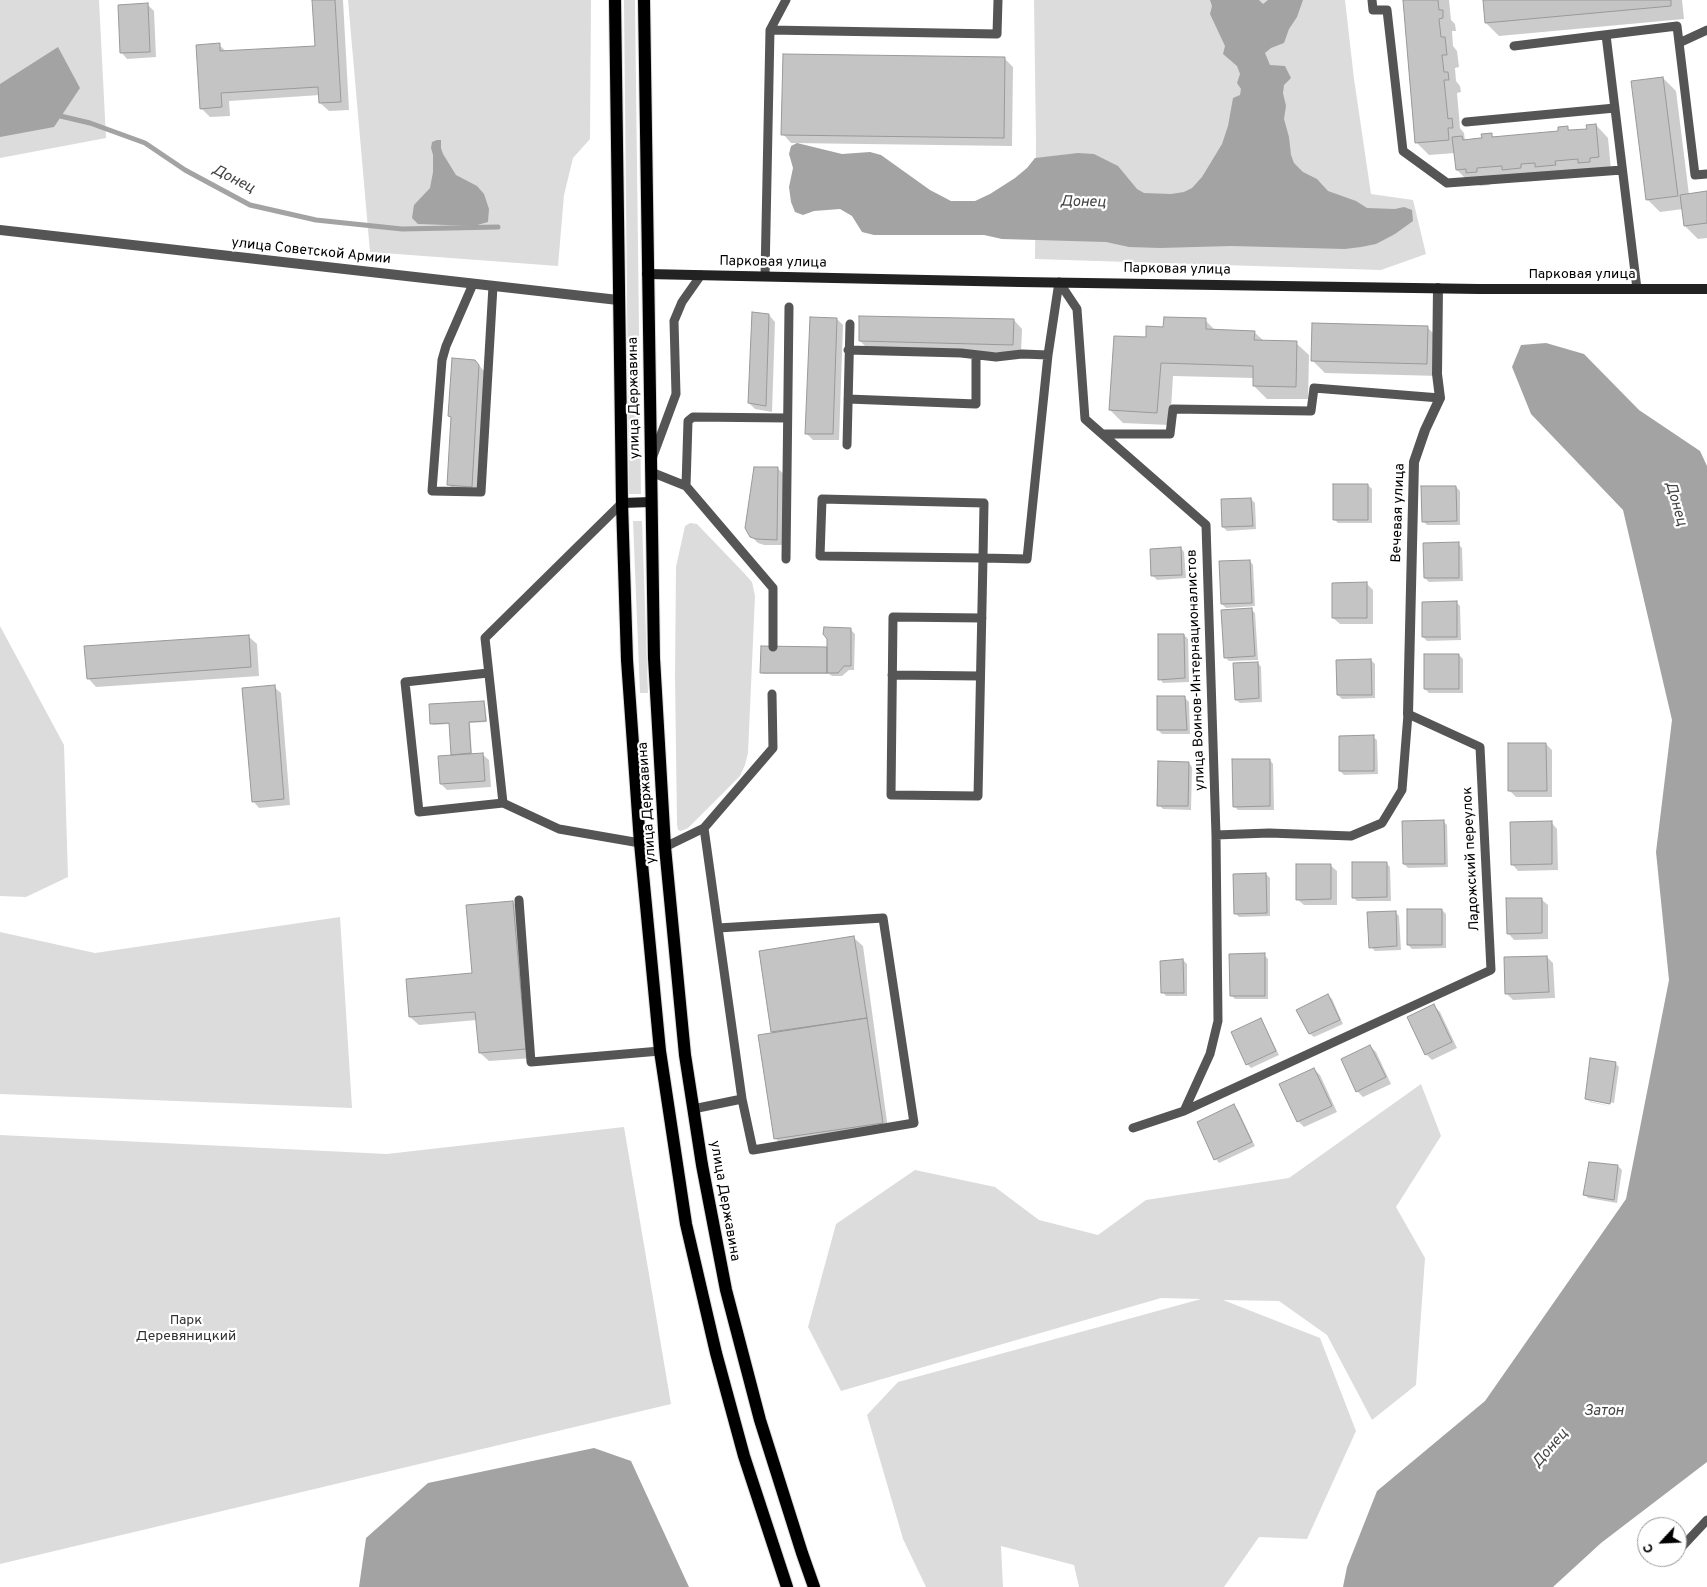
<!DOCTYPE html>
<html>
<head>
<meta charset="utf-8">
<style>
	body { margin:0 }
	#map { position:relative; width:1707px; height:1587px; overflow:hidden; background:#fff; font-family:Overpass,sans-serif }
	canvas { display:block }
	.north { position:absolute; left:1637px; top:1517px; width:50px; height:50px; box-sizing:border-box; background:#fff; border:1px solid #999; border-radius:50%; rotate:245deg; font-size:14px; font-weight:700; line-height:20px; text-align:center; color:#000 }
	.north::after { content:''; display:block; margin:auto; width:18px; height:22px; background:#000; clip-path:polygon(50% 0,100% 100%,50% 72%,0 100%) }
</style>
</head>
<body>
<div id="map">
<canvas width="1707" height="1587"></canvas>
<div class="north">С</div>
</div>
<script>
const ctx = document.querySelector('canvas').getContext('2d');
ctx.lineJoin = 'round';
function fill(path, color) { ctx.fillStyle = color; ctx.fill(path, 'evenodd'); }
const shape = rows => new Path2D(rows.map(r => 'M' + r).join(''));
function stroke(path, color, width, dash) { ctx.strokeStyle = color; ctx.lineWidth = width; ctx.lineCap = dash ? 'butt' : 'round'; ctx.setLineDash(dash || []); ctx.stroke(path); }
function write(font, color, halo, rows, align = 'center') {
  ctx.font = font + ' Overpass,sans-serif'; ctx.lineWidth = 4.5; ctx.setLineDash([]); ctx.textBaseline = 'middle'; ctx.strokeStyle = halo; ctx.fillStyle = color; for (const [text, x, y, turn = 0] of rows) {
    ctx.save(); ctx.translate(x, y); ctx.rotate((+turn || 0) * Math.PI / 180); ctx.textAlign = isNaN(turn) ? turn : align; if (halo) ctx.strokeText(text, 0, 0); ctx.fillText(text, 0, 0); ctx.restore();
  }
}
fill(shape([
	[0,0,99,0,106,138,0,158],
	[348,0,591,0,590,139,573,158,564,195,558,266,370,252],
	[624,0,635,0,641,494,629,494],
	[1034,0,1345,0,1354,79,1371,194,1413,200,1426,254,1381,270,1035,259,1036,140],
	[633,521,642,521,648,693,640,693],
	[690,523,697,524,744,573,752,582,755,596,748,753,745,765,740,776,688,828,681,831,678,830,677,824,675,675,676,567,685,526],
	[0,626,64,745,68,877,26,897,0,896],
	[340,917,352,1108,0,1094,0,932,95,953],
	[1421,1084,1441,1136,1396,1207,1425,1258,1416,1385,1372,1420,1327,1335,1279,1301,1223,1300,1320,1338,1356,1431,1307,1539,1259,1537,1224,1587,1079,1587,1074,1565,1001,1546,1003,1587,926,1587,903,1539,867,1415,898,1382,1201,1299,1161,1298,841,1391,808,1327,836,1224,915,1170,995,1187,1039,1220,1098,1235,1146,1200,1289,1178],
	[624,1127,671,1404,0,1564,0,1135,387,1154]
]), '#dcdcdc');
fill(shape([
	[1210,0,1259,0,1263,4,1268,0,1303,0,1297,17,1289,29,1284,43,1271,48,1265,53,1270,65,1285,66,1291,78,1284,85,1283,93,1286,106,1284,119,1289,137,1291,155,1294,163,1303,172,1317,179,1328,191,1356,201,1367,208,1395,209,1404,207,1412,210,1413,221,1395,234,1376,244,1361,247,1345,249,1231,246,1160,248,1129,247,1106,242,1002,239,984,235,874,235,862,232,852,216,840,209,814,211,803,215,795,212,791,202,789,187,793,168,789,154,791,146,797,143,842,154,870,152,881,155,930,190,951,201,975,201,990,194,1015,178,1027,168,1035,158,1078,153,1094,154,1118,166,1137,189,1144,193,1171,194,1184,192,1192,188,1202,177,1222,144,1228,126,1233,98,1240,95,1241,89,1237,83,1240,74,1237,66,1223,54,1225,46,1210,14,1212,6],
	[58,47,80,88,54,127,0,137,0,84],
	[437,140,441,140,441,148,443,154,456,175,477,186,484,194,489,209,488,222,474,226,418,224,412,218,414,205,430,188,433,172,433,155,431,148,432,142],
	[1546,343,1584,354,1639,410,1700,451,1707,466,1707,1462,1601,1543,1553,1587,1343,1587,1347,1567,1377,1491,1485,1401,1626,1199,1669,980,1656,852,1672,720,1623,510,1531,414,1512,367,1521,345],
	[594,1448,631,1461,689,1587,359,1587,366,1538,428,1483]
]), '#a3a3a3');
fill(shape([
	[314,0,343,0,349,110,329,111,320,103,320,95,229,101,230,116,210,117,201,108,219,45,227,52,316,47],
	[1404,0,1449,0,1451,20,1455,24,1456,31,1452,31,1453,46,1457,51,1459,67,1455,68,1456,81,1460,86,1461,92,1457,93,1460,128,1464,133,1465,141,1483,139,1491,135,1495,138,1559,132,1567,128,1571,131,1588,130,1596,125,1608,138,1611,170,1534,181,1517,182,1513,179,1489,181,1490,185,1480,186,1476,182,1470,183,1457,170,1455,153,1429,155,1416,142],
	[1484,0,1682,0,1684,19,1499,36,1486,23],
	[148,5,154,11,156,57,127,59,121,52],
	[1004,58,1013,67,1012,146,791,143,783,134],
	[1663,78,1676,91,1689,195,1707,193,1707,238,1698,239,1685,226,1683,209,1660,212,1647,199],
	[769,315,775,322,772,412,755,409,749,403],
	[837,319,843,325,839,440,813,440,806,433],
	[1014,320,1022,329,1021,353,868,349,860,341],
	[1205,320,1216,331,1254,332,1264,341,1296,343,1309,355,1308,399,1267,399,1254,386,1254,378,1173,376,1170,425,1123,423,1110,410,1147,338,1165,329],
	[1427,327,1440,340,1439,376,1325,373,1312,360],
	[475,361,485,372,478,492,455,491,449,485,452,419,450,416],
	[777,468,784,474,783,545,764,545,758,543,751,536],
	[1368,485,1372,489,1372,523,1338,523,1334,519],
	[1456,487,1460,491,1460,525,1427,525,1423,521],
	[1251,499,1255,503,1256,529,1227,531,1223,527],
	[1458,544,1462,548,1463,581,1429,582,1425,578],
	[1181,548,1184,552,1186,578,1157,580,1153,576],
	[1250,561,1253,565,1255,606,1226,608,1222,604],
	[1366,583,1373,590,1373,624,1340,624,1333,618],
	[1456,602,1460,606,1461,640,1427,641,1423,637],
	[1251,609,1255,613,1258,660,1229,661,1225,657],
	[851,630,855,634,854,670,849,670,842,676,832,676,829,674,763,674,762,672,828,650],
	[1184,635,1188,639,1189,682,1163,683,1160,679],
	[248,636,257,644,259,676,96,687,88,678],
	[1459,655,1463,659,1463,693,1429,693,1425,689],
	[1371,660,1375,664,1375,698,1342,699,1338,695],
	[1258,663,1261,667,1262,702,1240,703,1236,700],
	[274,687,281,693,290,805,259,808,253,801],
	[1185,698,1189,702,1190,734,1162,734,1158,730],
	[483,702,485,704,487,722,470,723,472,755,482,754,489,760,491,787,447,790,441,784,454,756,452,754,450,724,433,725,432,723],
	[1373,737,1377,740,1378,774,1344,775,1340,771],
	[1546,744,1552,750,1552,797,1516,797,1509,790],
	[1270,760,1273,764,1274,810,1238,810,1234,806],
	[1189,763,1192,767,1191,810,1163,809,1159,805],
	[1443,821,1447,825,1448,867,1408,868,1404,864],
	[1551,822,1557,829,1558,870,1518,871,1512,864],
	[1386,863,1390,867,1391,901,1357,901,1353,897],
	[1330,865,1337,871,1337,905,1304,905,1297,899],
	[1266,874,1270,878,1270,916,1239,917,1235,913],
	[1541,899,1548,905,1548,939,1514,940,1508,933],
	[513,902,521,911,534,1058,489,1061,480,1053,477,1020,419,1025,410,1017,473,974],
	[1442,910,1446,914,1446,948,1412,949,1408,945],
	[1395,912,1399,916,1401,950,1375,951,1371,947],
	[854,938,863,946,888,1129,782,1145,775,1138,774,1034,772,1032,760,952],
	[1264,955,1268,959,1268,999,1235,999,1231,995],
	[1547,957,1553,963,1555,998,1513,1000,1506,993],
	[1183,960,1187,964,1187,996,1166,996,1163,992],
	[1328,995,1332,999,1343,1024,1314,1037,1310,1034],
	[1434,1006,1440,1012,1457,1048,1432,1060,1426,1054],
	[1261,1020,1264,1024,1279,1055,1251,1068,1247,1064,1232,1033],
	[1370,1046,1376,1052,1391,1084,1363,1097,1357,1091],
	[1615,1063,1619,1067,1614,1103,1589,1098,1589,1101,1614,1107,1590,1102,1586,1098],
	[1314,1069,1320,1075,1337,1112,1304,1127,1298,1121],
	[1234,1106,1238,1110,1255,1146,1219,1163,1216,1159],
	[1590,1163,1618,1166,1622,1170,1617,1203,1588,1198,1584,1194]
]), '#0003');
stroke(shape([
	[56,115,90,123,145,143,185,170,250,205,316,220,402,229,498,227]
]), '#a3a3a3', 5);
const building = shape([
	[312,0,335,0,341,102,319,103,318,87,221,93,222,107,200,109,196,45,220,43,220,51,315,46,312,0],
	[1403,0,1438,0,1439,10,1443,10,1443,18,1439,19,1441,37,1445,37,1447,55,1442,55,1444,72,1448,72,1449,80,1444,80,1448,119,1452,118,1453,128,1448,128,1449,140,1415,143,1403,0],
	[1483,0,1671,0,1671,6,1485,23,1483,0],
	[148,3,150,52,120,53,118,5,148,3],
	[783,54,1005,57,1004,138,781,135,783,54],
	[1663,77,1678,196,1646,200,1631,81,1663,77],
	[1596,124,1599,157,1590,158,1590,162,1578,163,1578,159,1555,161,1556,165,1535,167,1535,163,1521,164,1521,168,1502,170,1502,166,1477,168,1477,172,1466,173,1466,169,1456,170,1452,137,1462,136,1463,140,1480,138,1482,138,1481,134,1492,133,1492,137,1558,131,1558,127,1568,126,1568,130,1570,130,1587,129,1586,125,1596,124],
	[1707,191,1707,223,1684,226,1680,195,1707,191],
	[752,312,769,314,766,406,748,403,752,312],
	[859,316,1014,319,1013,345,859,341,859,316],
	[810,317,837,318,833,434,805,434,810,317],
	[1164,317,1206,318,1206,329,1255,331,1254,340,1297,341,1296,387,1253,386,1253,366,1161,363,1157,413,1109,410,1114,336,1146,337,1146,326,1163,327,1164,317],
	[1312,323,1428,326,1427,364,1311,361,1312,323],
	[452,358,475,360,479,365,472,487,447,485,451,417,448,416,452,358],
	[754,467,778,467,777,540,756,539,750,537,745,528,754,467],
	[1333,484,1368,484,1368,520,1333,520,1333,484],
	[1421,486,1456,486,1457,521,1422,522,1421,486],
	[1251,498,1253,526,1222,527,1221,499,1251,498],
	[1459,542,1459,578,1424,578,1423,543,1459,542],
	[1181,547,1182,575,1151,576,1150,549,1181,547],
	[1250,560,1252,603,1221,604,1219,561,1250,560],
	[1367,582,1367,618,1332,618,1332,583,1367,582],
	[1457,601,1457,637,1422,637,1422,602,1457,601],
	[1252,608,1255,656,1224,658,1221,610,1252,608],
	[824,627,851,628,851,666,844,666,838,673,827,673,827,639,823,634,824,627],
	[1158,634,1184,634,1185,678,1158,680,1158,634],
	[249,635,251,667,87,679,84,646,249,635],
	[761,646,827,647,827,673,760,673,761,646],
	[1424,654,1459,654,1459,689,1424,689,1424,654],
	[1371,659,1372,695,1337,695,1336,660,1371,659],
	[1258,662,1259,698,1235,700,1233,663,1258,662],
	[275,685,284,799,252,802,242,688,275,685],
	[1157,696,1185,696,1187,730,1157,730,1157,696],
	[484,701,486,721,469,722,471,753,451,755,449,723,430,724,429,704,484,701],
	[1374,735,1374,771,1339,771,1339,736,1374,735],
	[1508,743,1546,743,1547,791,1508,791,1508,743],
	[483,753,485,781,440,784,438,756,483,753],
	[1232,759,1270,759,1270,806,1233,807,1232,759],
	[1158,761,1189,762,1188,806,1157,806,1158,761],
	[1444,820,1445,864,1403,864,1402,821,1444,820],
	[1552,821,1552,864,1511,865,1510,822,1552,821],
	[1352,862,1387,862,1387,897,1352,898,1352,862],
	[1296,864,1331,864,1331,899,1296,900,1296,864],
	[1266,873,1267,913,1234,914,1233,874,1266,873],
	[1506,898,1542,898,1542,933,1507,934,1506,898],
	[513,901,526,1049,479,1053,475,1012,409,1017,406,979,472,973,466,905,513,901],
	[1407,909,1442,909,1442,945,1407,945,1407,909],
	[1396,911,1397,946,1369,948,1367,912,1396,911],
	[854,936,867,1018,771,1032,759,951,854,936],
	[1265,953,1265,996,1230,996,1229,954,1265,953],
	[1547,956,1549,992,1505,994,1504,957,1547,956],
	[1183,959,1184,993,1161,993,1160,961,1183,959],
	[1328,994,1340,1020,1309,1034,1296,1010,1328,994],
	[1434,1004,1452,1042,1425,1055,1407,1017,1434,1004],
	[867,1018,883,1123,774,1139,758,1035,867,1018],
	[1261,1018,1276,1051,1246,1065,1231,1032,1261,1018],
	[1370,1045,1386,1077,1356,1092,1341,1059,1370,1045],
	[1590,1058,1616,1062,1610,1104,1585,1099,1590,1058],
	[1314,1068,1332,1106,1297,1122,1279,1084,1314,1068],
	[1234,1104,1252,1142,1214,1160,1197,1122,1234,1104],
	[1589,1162,1618,1165,1614,1200,1583,1195,1589,1162]
]);
fill(building, '#c4c4c4');
stroke(building, '#999', 1);
const primary = shape([
	[615,0,622,503,627,660,640,843,660,1051,686,1224,716,1353,744,1456,787,1587],
	[644,0,654,658,665,847,685,1055,702,1165,726,1290,760,1420,802,1553,814,1587]
]);
stroke(primary, '#dbdbdb', 14);
stroke(shape([
	[1372,0,1373,10,1387,10,1403,151,1447,183,1622,170],
	[770,30,997,34,998,0],
	[1606,35,1637,289],
	[1679,43,1707,30],
	[1514,46,1677,26,1695,175,1707,174],
	[1466,122,1615,108],
	[765,276,770,30,786,0],
	[1059,282,1077,309,1085,419,1206,525,1216,835,1218,1021,1210,1054,1184,1111],
	[473,284,446,346,442,360,432,491,481,492,493,286],
	[848,350,961,353,996,357,1022,354,1048,355],
	[848,399,976,404,976,355],
	[1102,434,1170,434,1173,409,1311,411,1314,388,1440,398],
	[847,445,850,324],
	[653,456,676,394,674,321,682,302,701,275],
	[651,472,686,486,773,588,773,647],
	[686,486,688,421,693,417,787,418],
	[622,503,485,638,503,803,559,829,640,843],
	[786,559,789,307],
	[982,618,893,617,891,795,978,796,983,558,984,503,822,499,820,556,983,558,1027,559,1048,355,1059,282],
	[488,673,405,682,419,812,503,803],
	[892,675,980,676],
	[704,828,718,928],
	[665,847,704,828,773,748,772,694],
	[519,900,531,1062,660,1051],
	[693,1109,742,1099,718,928,883,918,914,1123,753,1150,742,1099],
	[1133,1128,1184,1111,1491,970,1480,747,1408,714,1402,790,1382,823,1351,836,1269,833,1216,835],
	[1678,1551,1707,1520]
]), '#555', 9);
stroke(shape([
	[0,230,618,300],
	[1408,714,1414,462,1425,430,1440,398,1437,374,1438,288]
]), '#555', 10);
stroke(shape([
	[647,274,1020,282,1479,289,1707,289],
	[622,503,651,502]
]), '#222', 10);
stroke(primary, '#000', 12);
write('14px', '#000', '#fff', [
	["улица Советской Армии",311,252,6],
	["Парковая улица",773,263,1],
	["Парковая улица",1177,270,1],
	["Парковая улица",1582,275],
	["улица Державина",635,398,-91],
	["Вечевая улица",1399,513,-88],
	["улица Воинов-Интернационалистов",1197,670,-92],
	["улица Державина",648,803,-94],
	["Ладожский переулок",1472,859,-93],
	["улица Державина",724,1201,80]
]);
write('14px', '#333', '#fff', [
	["Парк",186,1321],
	["Деревяницкий",186,1337]
]);
write('italic 15px', '#444', '#fff', [
	["Донец",233,180,27],
	["Донец",1083,203,1],
	["Донец",1675,504,74],
	["Затон",1604,1412],
	["Донец",1551,1449,-49]
]);
</script>
</body>
</html>
